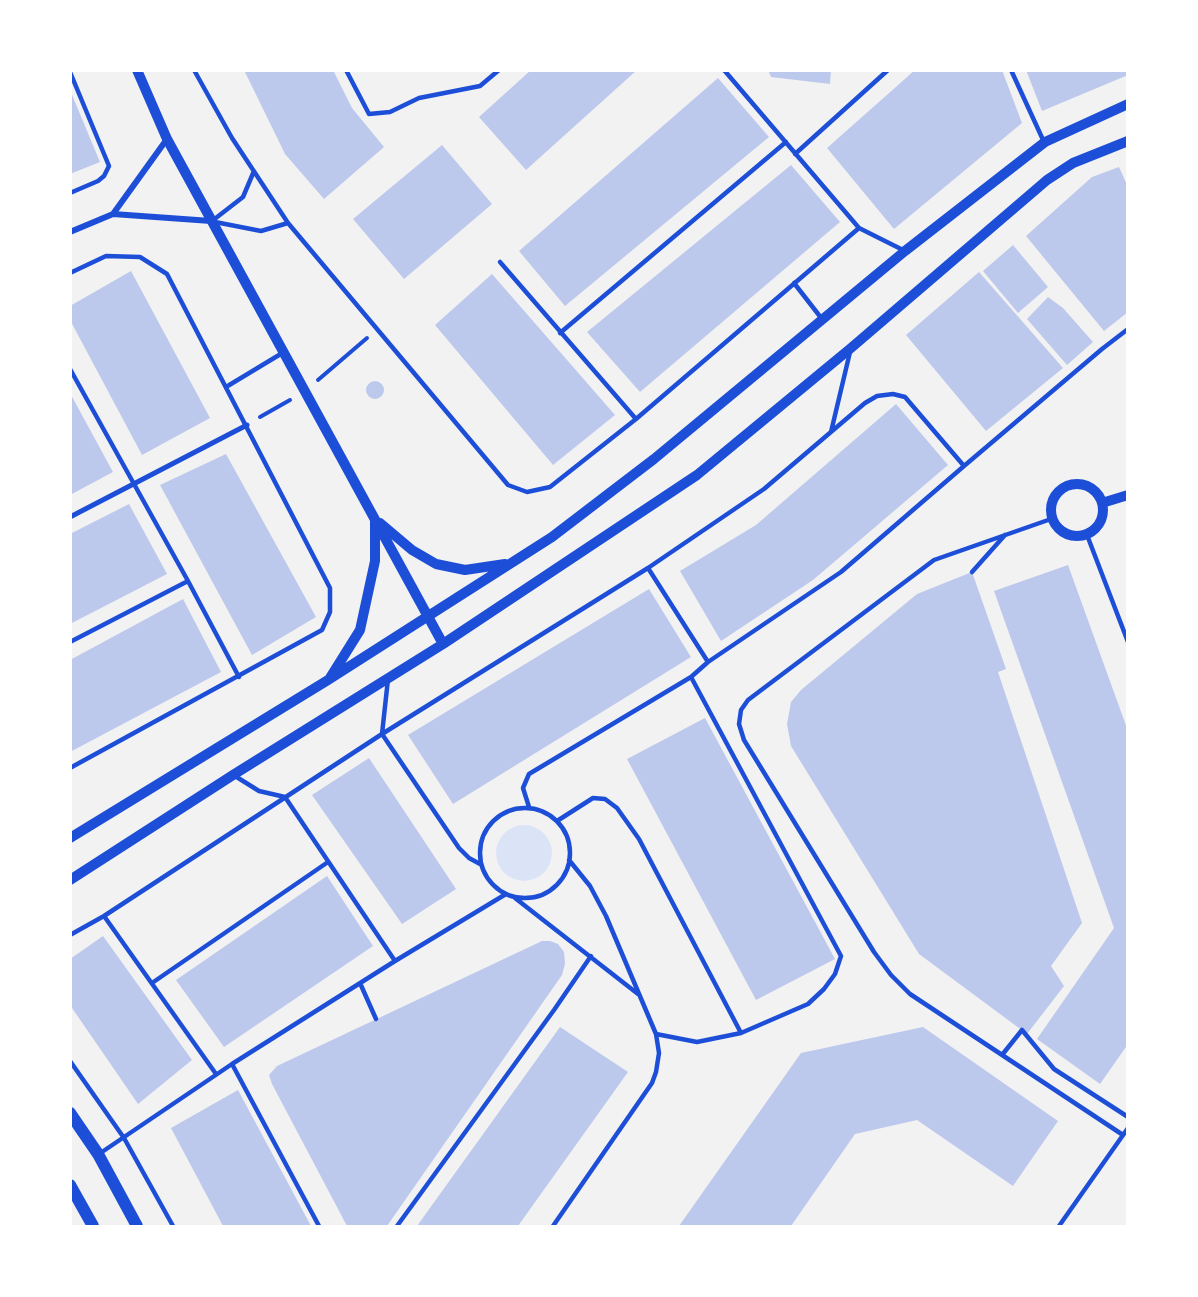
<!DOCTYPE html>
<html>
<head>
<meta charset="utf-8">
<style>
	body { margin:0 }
	#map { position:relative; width:1198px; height:1297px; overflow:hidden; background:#f2f2f2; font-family:"PT Serif",serif }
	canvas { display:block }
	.frame { position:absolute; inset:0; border:72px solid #fff; pointer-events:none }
</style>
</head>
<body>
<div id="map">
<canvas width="1198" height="1297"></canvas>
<div class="frame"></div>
</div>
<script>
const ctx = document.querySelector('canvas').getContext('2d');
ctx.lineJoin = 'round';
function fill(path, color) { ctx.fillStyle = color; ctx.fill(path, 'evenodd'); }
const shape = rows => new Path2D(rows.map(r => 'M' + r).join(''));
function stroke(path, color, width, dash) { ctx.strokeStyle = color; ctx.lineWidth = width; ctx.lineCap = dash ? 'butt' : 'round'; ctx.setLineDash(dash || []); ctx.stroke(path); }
fill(shape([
	'496 853a28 28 0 1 1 56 0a28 28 0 1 1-56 0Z'
]), '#dbe4f7');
fill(shape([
	[244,70,333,70,352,108,384,147,324,199,285,154],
	[531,70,637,70,526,170,479,117],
	[768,70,831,70,830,84,771,77],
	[915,70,1002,70,1022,123,894,229,827,148],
	[1026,70,1128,70,1128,75,1042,111],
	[718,78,769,137,565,306,519,251],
	[70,90,100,162,70,174],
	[442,145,492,204,404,279,353,219],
	[791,165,840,222,640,392,587,332],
	[1119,167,1128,187,1128,312,1104,331,1026,236,1092,177],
	[1013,245,1048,287,1018,313,983,271],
	[131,271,210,418,142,455,70,320,70,306],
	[979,272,1063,368,986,431,906,335],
	[492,274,615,415,553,465,435,325],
	[1048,297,1063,308,1093,342,1067,365,1027,319],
	'366 390a9 9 0 1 1 18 0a9 9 0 1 1-18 0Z',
	[70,393,113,472,70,495],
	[896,404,948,465,813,580,721,641,680,571,756,525],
	[226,454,316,617,252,655,160,485],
	[129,504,167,574,70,624,70,534],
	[1068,565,1128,731,1128,1044,1100,1084,1037,1039,1114,928,994,591],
	[972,572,1006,669,998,672,1082,923,1051,966,1064,986,1027,1034,919,954,791,746,787,724,791,702,801,690,917,594],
	[649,589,691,657,453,804,408,735],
	[183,599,221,672,70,752,70,660],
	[705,718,835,959,756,1000,627,759],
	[369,758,456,889,402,924,312,795],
	[327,876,373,946,224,1047,176,980],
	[103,936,192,1060,138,1104,70,1005,70,959],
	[542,941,550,941,558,944,564,952,565,964,562,975,387,1226,347,1226,272,1084,269,1075,277,1066],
	[560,1027,628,1072,518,1226,417,1226],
	[923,1027,1058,1121,1013,1186,917,1120,855,1134,791,1226,679,1226,801,1053],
	[238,1090,311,1226,223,1226,171,1128]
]), '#bdc9ec');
stroke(shape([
	[318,380,367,338],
	[260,417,290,400]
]), '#1d4ed8', 4);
stroke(shape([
	[194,70,232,138,288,223,508,485,527,492,550,487,636,419,859,228],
	[346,70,369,114,390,112,419,98,480,86,499,70],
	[724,70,859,228,905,251],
	[1011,70,1044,142],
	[70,72,109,166,104,176,98,181,70,193],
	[795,154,888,70],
	[212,221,243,197,254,171],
	[215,222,261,231,288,223],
	[500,262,636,419],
	[70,273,106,256,140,257,167,274,330,588,330,612,322,630,70,768],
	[794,283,822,319],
	[560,333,786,142],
	[70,369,188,581,239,677],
	[226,387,284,352],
	[831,432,850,352],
	[964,466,1102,349,1128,329],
	[1051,519,934,560,748,700,741,710,739,724,744,740,874,952,891,975,910,994,1123,1135],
	[1087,535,1128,642],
	[648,568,708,662],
	[972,572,1005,535],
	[70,642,188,581],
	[388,679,382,734,459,848,469,858,480,864],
	[235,776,259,791,285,797,395,961],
	'480 853a45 45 0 1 1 90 0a45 45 0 1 1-90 0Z',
	[557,821,593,798,605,799,617,808,639,839,741,1033],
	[515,898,638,994],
	[104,916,216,1074],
	[70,935,104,916,382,734,648,568,764,489,865,403,877,396,893,394,905,397,964,466,841,572,708,662,691,677,529,774,523,788,529,807],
	[152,983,328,862],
	[360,983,376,1019],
	[656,1034,697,1042,741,1033,808,1004,824,989,835,974,841,956,691,677],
	[1002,1055,1022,1030,1054,1069,1128,1117],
	[70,1061,124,1138,173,1226],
	[232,1064,319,1226],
	[99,1154,232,1064,395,961,506,894],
	[397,1226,554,1010,591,956],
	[553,1226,652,1083,656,1072,659,1053,656,1034,606,916,590,886,569,860],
	[1059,1226,1128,1128]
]), '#1d4ed8', 4.5);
stroke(shape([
	[70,517,247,425]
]), '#1d4ed8', 5);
stroke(shape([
	[113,214,167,139],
	[70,232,113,214,211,221]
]), '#1d4ed8', 6);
stroke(shape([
	[137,70,167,139,443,644],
	'1051 510a26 26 0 1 1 52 0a26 26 0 1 1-52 0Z',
	[1102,503,1128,495],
	[380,523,412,550,436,564,465,570,505,564],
	[330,678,360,630,375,561,375,521],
	[70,838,328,680,552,537,654,459,905,251,1045,142,1128,104],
	[70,880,233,775,443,644,697,475,851,348,1047,180,1073,163,1128,141]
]), '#1d4ed8', 10);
stroke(shape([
	[70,1113,98,1154,137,1226],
	[70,1185,93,1226]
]), '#1d4ed8', 12);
</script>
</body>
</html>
